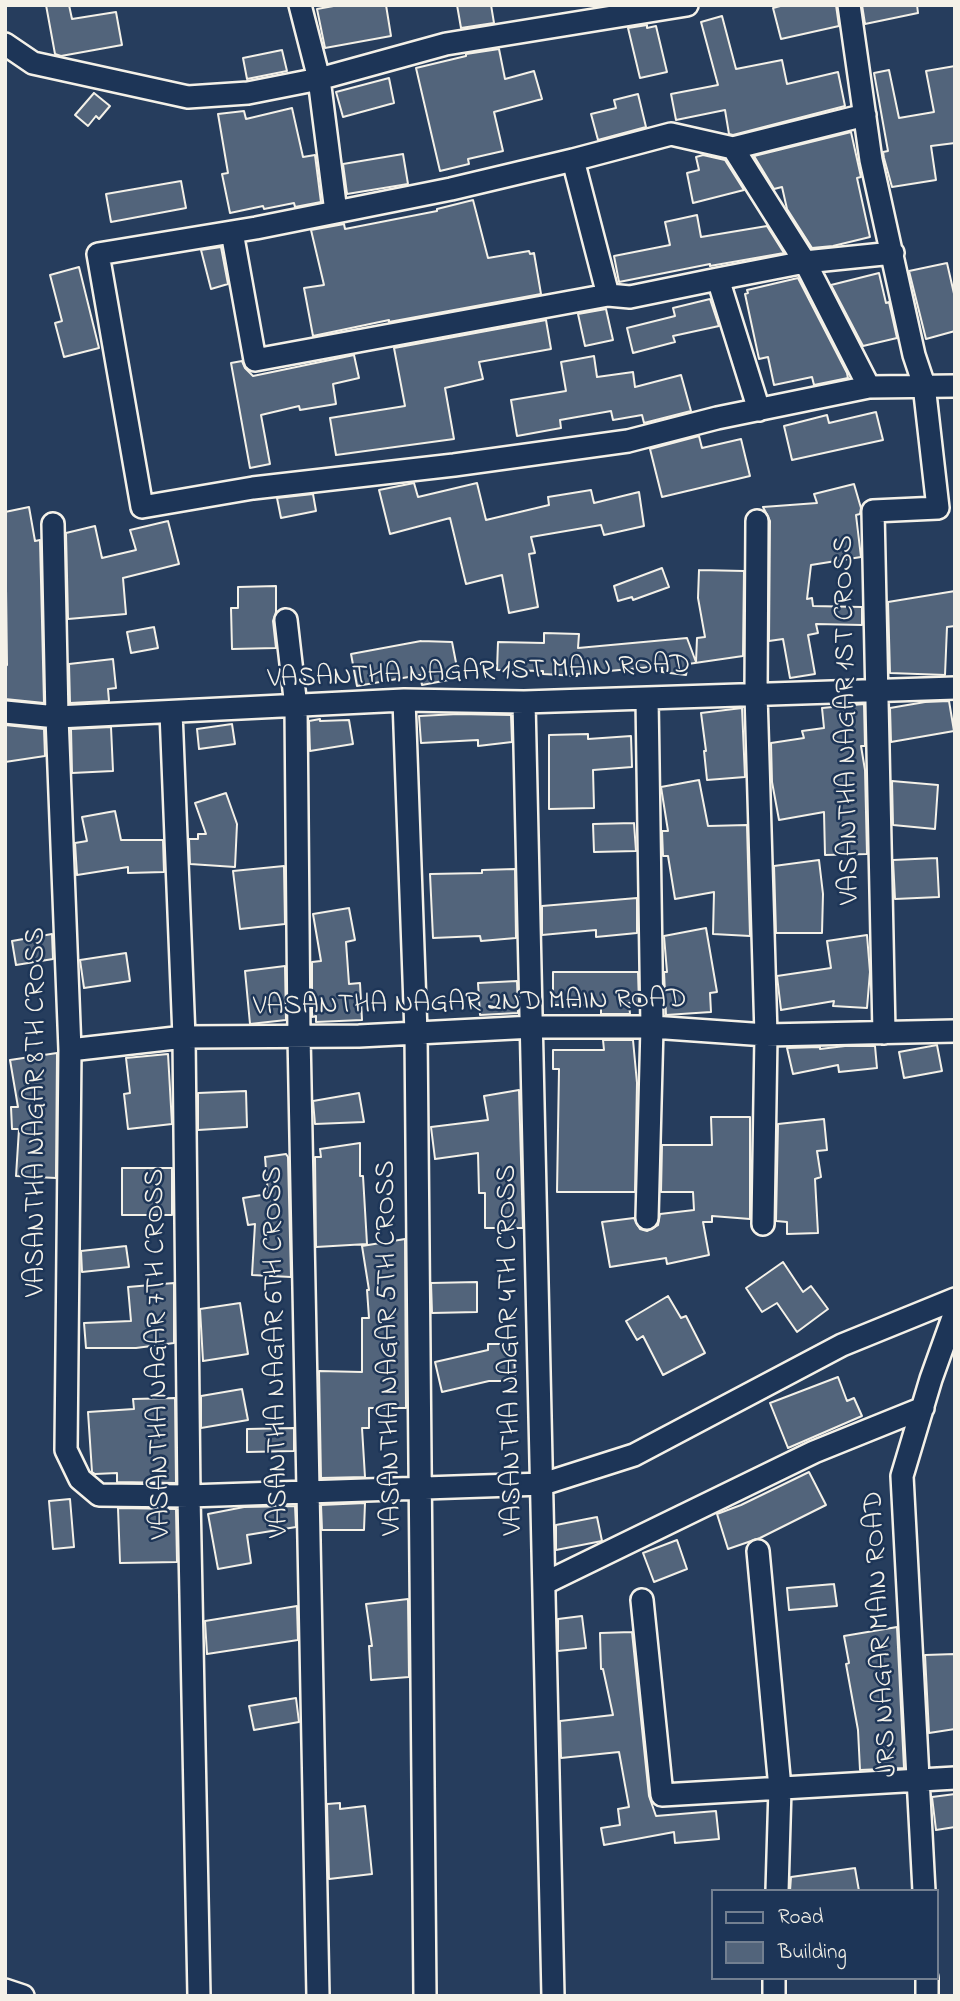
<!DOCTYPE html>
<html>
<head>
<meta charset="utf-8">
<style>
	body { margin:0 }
	#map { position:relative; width:960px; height:2001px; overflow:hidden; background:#263d5d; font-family:"Indie Flower",sans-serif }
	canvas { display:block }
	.frame { position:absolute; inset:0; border:7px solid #f4f1e8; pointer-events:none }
	.legend { position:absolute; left:711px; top:1889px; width:228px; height:91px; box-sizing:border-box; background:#1d3557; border:2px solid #738091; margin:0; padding:9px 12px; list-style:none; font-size:21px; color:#f4f1e8 }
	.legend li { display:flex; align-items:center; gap:14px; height:35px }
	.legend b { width:35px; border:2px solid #738091 }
</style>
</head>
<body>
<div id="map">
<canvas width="960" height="2001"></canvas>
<div class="frame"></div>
<ul class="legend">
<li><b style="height:9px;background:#1d3557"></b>Road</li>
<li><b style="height:19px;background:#52647b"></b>Building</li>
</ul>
</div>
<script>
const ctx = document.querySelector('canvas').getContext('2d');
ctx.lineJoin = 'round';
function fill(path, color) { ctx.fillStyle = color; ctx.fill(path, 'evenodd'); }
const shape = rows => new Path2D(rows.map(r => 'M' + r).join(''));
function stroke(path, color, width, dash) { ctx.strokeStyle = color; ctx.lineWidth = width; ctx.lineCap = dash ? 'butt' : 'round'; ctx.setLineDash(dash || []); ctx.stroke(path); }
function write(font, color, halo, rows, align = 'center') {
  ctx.font = font + ' "Indie Flower",sans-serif'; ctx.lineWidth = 5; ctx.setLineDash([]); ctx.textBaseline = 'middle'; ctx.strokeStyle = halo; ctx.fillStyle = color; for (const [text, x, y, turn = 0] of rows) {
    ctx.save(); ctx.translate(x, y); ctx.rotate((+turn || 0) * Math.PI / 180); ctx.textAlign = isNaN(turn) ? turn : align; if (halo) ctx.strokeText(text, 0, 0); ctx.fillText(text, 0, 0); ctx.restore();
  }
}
const building = shape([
	[46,5,69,5,72,19,116,12,122,45,61,56,55,54,46,5],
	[339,5,386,5,391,36,325,48,317,9,339,5],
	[457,5,491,5,494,23,461,28,457,5],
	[784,5,836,5,839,26,781,39,773,8,784,5],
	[862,5,917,5,918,13,865,24,862,5],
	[722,16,736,69,782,60,787,84,838,72,845,106,733,135,729,134,725,110,676,120,671,94,718,85,701,22,722,16],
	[647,25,647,28,656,26,667,72,640,78,628,28,647,25],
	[499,49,505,79,534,71,542,99,494,112,503,151,468,159,469,164,440,171,416,68,466,56,466,54,499,49],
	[282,50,287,71,247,79,243,58,282,50],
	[955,66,955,143,931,146,936,180,892,187,884,158,883,152,888,151,874,73,889,70,899,118,934,112,926,71,955,66],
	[389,78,394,103,343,117,336,92,389,78],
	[94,93,110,106,99,119,96,116,88,126,75,115,94,93],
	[638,94,646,127,598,140,591,114,616,108,614,100,638,94],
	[292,108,303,157,315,155,321,202,295,207,294,203,264,209,263,206,230,213,222,174,228,173,218,114,244,111,246,119,292,108],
	[851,132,861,177,857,178,870,237,833,246,812,248,787,209,782,187,774,189,754,156,851,132],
	[403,154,408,184,347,194,343,164,403,154],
	[703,155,725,160,744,190,693,203,687,173,699,170,696,157,703,155],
	[181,181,186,208,111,222,106,194,181,181],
	[473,200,488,258,529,251,530,254,534,253,541,294,389,322,389,320,313,336,304,288,324,285,311,230,344,224,345,229,437,211,437,209,473,200],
	[697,215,701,237,767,226,784,253,710,266,710,264,619,282,614,256,670,245,665,222,697,215],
	[221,247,228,284,211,289,201,250,221,247],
	[947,263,955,298,955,331,926,339,909,271,947,263],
	[79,267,99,348,64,357,55,323,62,321,50,275,79,267],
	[879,273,886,303,889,302,897,338,863,346,831,285,879,273],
	[798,278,847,373,848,378,814,385,812,377,774,385,768,357,759,359,745,294,748,293,747,290,798,278],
	[710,299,719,326,673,336,675,342,633,353,627,328,675,316,673,308,710,299],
	[606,309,613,340,585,346,578,314,606,309],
	[546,320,551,349,479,362,483,379,445,388,454,439,336,455,330,418,405,406,394,348,546,320],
	[354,355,359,378,333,384,336,404,300,410,299,406,261,415,270,464,250,468,231,363,242,361,245,368,253,376,354,355],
	[594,356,597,377,633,372,635,387,681,375,691,411,644,423,642,415,613,420,611,411,560,420,561,428,517,436,511,400,566,391,561,362,594,356],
	[876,412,883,440,792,460,784,426,827,415,829,423,876,412],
	[699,436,702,448,741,439,750,476,662,497,650,449,699,436],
	[414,483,418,497,477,483,486,520,549,505,548,497,591,490,594,503,639,492,644,526,604,535,601,525,531,537,535,553,529,554,538,607,509,613,502,575,466,584,450,518,390,534,379,490,414,483],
	[854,484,861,508,860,514,856,515,861,557,811,565,807,599,812,598,813,606,862,607,862,625,816,624,818,633,808,635,815,674,790,678,783,639,769,641,770,521,763,507,817,503,814,494,854,484],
	[313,494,316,511,281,518,277,498,313,494],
	[29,507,35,541,40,540,44,703,5,699,5,666,7,665,5,512,29,507],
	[168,521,179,564,123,578,126,614,68,619,66,533,95,526,102,558,136,550,130,530,168,521],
	[662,568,669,587,633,600,632,597,618,601,614,586,662,568],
	[699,570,744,571,743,656,688,664,686,675,662,672,662,666,577,674,577,676,543,674,543,671,497,670,498,642,544,643,544,633,579,634,578,648,687,638,696,662,697,638,705,637,698,598,699,570],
	[276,586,276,612,273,621,276,648,232,649,231,608,238,608,238,587,276,586],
	[955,591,955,626,947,627,945,675,890,673,888,602,955,591],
	[154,627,158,648,131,653,127,632,154,627],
	[421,641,452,642,459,678,422,685,420,675,357,686,351,654,421,641],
	[113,659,116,688,108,689,109,701,70,703,69,664,113,659],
	[949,701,954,731,891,742,890,708,925,702,949,701],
	[864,704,865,746,861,746,865,770,867,854,825,855,824,812,779,820,772,782,771,743,804,738,802,731,824,728,822,708,864,704],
	[742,708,745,777,707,780,704,751,706,751,701,713,742,708],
	[458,714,511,715,512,742,478,746,478,740,421,743,419,716,458,714],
	[320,719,320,721,349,720,353,744,310,751,309,721,320,719],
	[232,724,235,744,199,749,197,729,232,724],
	[5,725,44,729,45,756,5,762,5,725],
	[111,727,113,771,72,773,71,729,111,727],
	[588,734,588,739,631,736,632,767,593,770,594,808,549,809,549,735,588,734],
	[699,780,708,826,747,825,750,936,713,934,714,892,675,899,668,856,663,856,662,831,668,831,661,787,699,780],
	[892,781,938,785,935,829,893,825,892,781],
	[226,793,237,824,235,867,190,864,189,839,198,839,198,834,206,834,195,803,226,793],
	[115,811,121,840,163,840,164,872,128,873,128,867,77,875,75,843,87,841,82,817,115,811],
	[634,823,636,851,594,852,593,824,634,823],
	[937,858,939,897,895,899,893,860,937,858],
	[819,860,823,894,822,933,776,933,774,866,819,860],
	[284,866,285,924,240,929,233,871,284,866],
	[515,869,516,938,481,941,480,936,433,938,430,874,482,873,482,870,515,869],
	[637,898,637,933,596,937,596,930,542,935,542,906,637,898],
	[349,908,355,940,346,942,349,984,360,983,362,1020,316,1022,316,1016,312,1017,312,962,321,961,313,914,349,908],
	[706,928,717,992,710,993,711,1012,666,1015,664,972,667,972,664,936,706,928],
	[52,934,53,959,16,965,12,941,52,934],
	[867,935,870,972,867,1008,833,1006,834,1001,781,1010,777,976,831,968,827,941,867,935],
	[126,953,130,981,84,988,80,960,126,953],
	[285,966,286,1020,250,1024,245,971,285,966],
	[553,972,638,972,639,1003,629,1003,630,1014,601,1014,601,1005,553,1005,553,972],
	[517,981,518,1013,480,1015,478,983,517,981],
	[603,1040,633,1040,637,1083,635,1192,557,1192,559,1069,553,1069,553,1050,604,1050,603,1040],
	[937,1045,942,1071,904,1078,899,1052,937,1045],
	[845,1046,875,1046,877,1068,839,1072,838,1065,793,1074,787,1048,820,1047,820,1049,845,1046],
	[57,1053,56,1178,16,1176,19,1129,12,1129,11,1107,18,1107,10,1060,57,1053],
	[168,1054,172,1124,128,1129,124,1094,130,1093,126,1058,168,1054],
	[519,1090,523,1228,485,1228,485,1193,479,1193,478,1153,435,1159,431,1127,488,1120,484,1096,519,1090],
	[246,1091,247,1127,198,1130,198,1093,246,1091],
	[359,1093,364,1122,315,1124,313,1101,359,1093],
	[711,1117,750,1117,750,1219,712,1216,712,1222,703,1222,709,1255,667,1264,666,1258,610,1267,602,1222,634,1218,640,1229,647,1231,658,1225,660,1214,694,1210,693,1192,661,1192,662,1145,712,1145,711,1117],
	[824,1119,827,1150,817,1151,821,1177,815,1179,818,1233,787,1234,787,1222,776,1221,778,1124,824,1119],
	[360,1143,360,1176,363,1176,367,1244,316,1247,315,1157,321,1157,320,1149,360,1143],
	[286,1154,288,1157,291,1277,252,1275,255,1224,248,1225,243,1198,268,1194,265,1157,286,1154],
	[122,1168,172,1168,172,1215,122,1215,122,1168],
	[405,1239,406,1408,369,1408,369,1428,362,1428,365,1477,321,1478,319,1371,362,1372,362,1318,369,1318,367,1290,369,1290,362,1246,405,1239],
	[126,1246,129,1267,82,1272,81,1251,126,1246],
	[783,1262,803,1292,811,1286,828,1309,797,1332,777,1303,762,1312,746,1288,783,1262],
	[477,1282,477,1312,432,1313,431,1283,477,1282],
	[174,1283,174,1343,136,1348,86,1348,84,1323,131,1321,128,1287,174,1283],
	[668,1296,681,1318,686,1316,705,1353,663,1375,643,1336,637,1340,626,1321,668,1296],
	[240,1303,248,1354,203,1361,200,1309,240,1303],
	[488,1344,514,1344,515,1381,489,1381,442,1392,435,1362,488,1350,488,1344],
	[838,1377,847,1401,854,1398,862,1416,788,1448,770,1403,838,1377],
	[242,1389,248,1420,201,1428,201,1396,242,1389],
	[175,1398,176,1483,117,1482,117,1473,95,1474,92,1472,88,1412,134,1409,133,1399,175,1398],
	[294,1428,294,1451,247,1452,247,1429,294,1428],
	[809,1472,826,1505,760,1538,728,1549,717,1514,741,1505,809,1472],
	[70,1499,74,1547,53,1549,49,1501,70,1499],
	[365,1503,364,1530,322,1530,321,1505,365,1503],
	[295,1506,296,1527,247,1535,251,1563,218,1569,208,1514,244,1507,295,1506],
	[118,1508,176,1509,177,1562,120,1563,118,1508],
	[597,1517,602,1541,556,1550,556,1525,597,1517],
	[677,1540,687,1569,654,1582,643,1553,677,1540],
	[834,1584,837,1606,789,1610,787,1588,834,1584],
	[408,1599,409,1677,371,1680,369,1646,372,1646,366,1604,408,1599],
	[297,1606,298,1640,207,1654,205,1621,297,1606],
	[582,1616,586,1648,558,1651,558,1619,582,1616],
	[897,1627,904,1768,860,1770,858,1730,846,1664,849,1663,844,1636,897,1627],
	[632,1632,649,1796,656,1816,716,1811,719,1839,675,1843,674,1832,604,1845,601,1828,620,1825,618,1809,629,1807,619,1752,561,1758,560,1721,613,1715,603,1669,601,1669,600,1633,632,1632],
	[955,1654,955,1729,929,1733,925,1655,955,1654],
	[296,1698,299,1722,254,1730,249,1706,296,1698],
	[955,1794,955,1827,936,1830,932,1797,955,1794],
	[340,1803,340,1809,365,1806,372,1874,329,1879,327,1804,340,1803],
	[855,1868,859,1891,790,1891,791,1877,855,1868]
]);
fill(building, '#52647b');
stroke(building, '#f4f1e8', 2);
const street = shape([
	[300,5,319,79,336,212],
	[849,5,871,160,914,355,924,385,938,508,873,511,884,1033],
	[5,44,33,63,188,97,248,93,319,79,446,44,687,5],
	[733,148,865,115],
	[573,160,671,134,733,148,805,262,869,387],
	[232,232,255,360,608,295,573,160,451,189,256,228,98,254,142,507,253,488,454,465,628,441,717,418,869,387,955,386],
	[718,279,805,262,893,253],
	[608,295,630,297,718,279,759,410],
	[757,521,756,694,766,1035,763,1224],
	[53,524,57,717,70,1050,66,1450,80,1479,99,1495,189,1496,543,1484,634,1455,842,1345,955,1299],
	[286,620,296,707,299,1035,318,1996],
	[404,700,416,1033,425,1996],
	[524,702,553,1996],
	[5,712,57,717,404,700,524,702,955,688],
	[171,712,184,1037,189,1496,199,1996],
	[70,1050,184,1037,359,1036,533,1027,652,1027,766,1035,955,1031],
	[647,1218,652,1027,647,698],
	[758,1551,780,1788,777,1891],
	[545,1583,814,1452,923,1408],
	[642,1600,662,1795,955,1778],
	[924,1891,902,1476,931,1379,955,1312],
	[927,1978,927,1996],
	[5,1990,23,1996],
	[774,1996,774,1978]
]);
stroke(street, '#f4f1e8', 26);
stroke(street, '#1d3557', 21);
write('28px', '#f4f1e8', '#1d3557', [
	["VASANTHA NAGAR 1ST MAIN ROAD",479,674,-2],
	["VASANTHA NAGAR 1ST CROSS",849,720,-91],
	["VASANTHA NAGAR 2ND MAIN ROAD",470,1005,-1],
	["VASANTHA NAGAR 8TH CROSS",38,1112,-90],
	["VASANTHA NAGAR 5TH CROSS",391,1348,-91],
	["VASANTHA NAGAR 4TH CROSS",512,1350,-91],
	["VASANTHA NAGAR 6TH CROSS",278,1352,-91],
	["VASANTHA NAGAR 7TH CROSS",160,1354,-91],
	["JRS NAGAR MAIN ROAD",883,1634,-93]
]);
</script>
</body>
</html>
